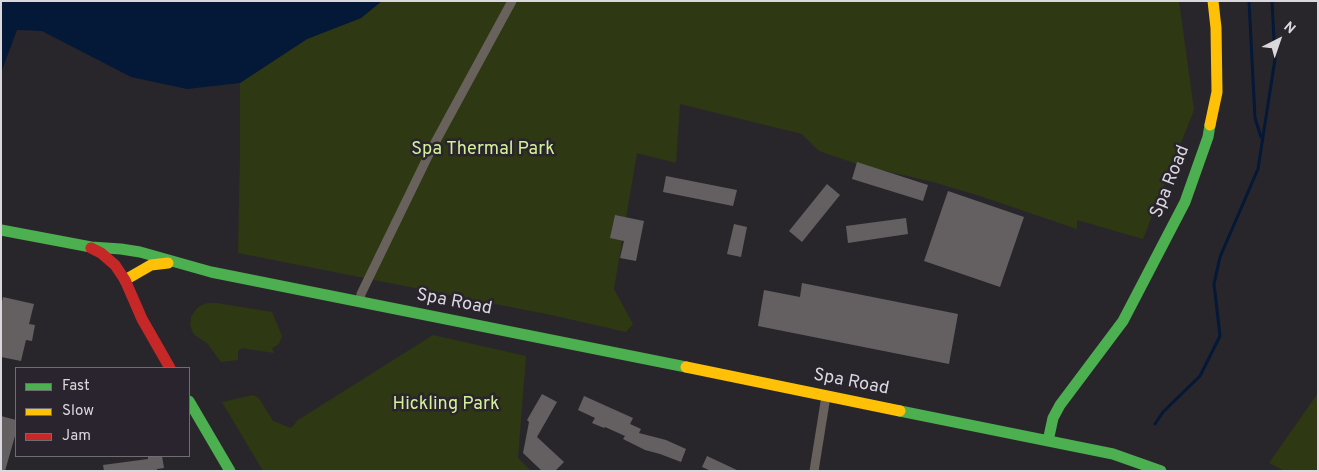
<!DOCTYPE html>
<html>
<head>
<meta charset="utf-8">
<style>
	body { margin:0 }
	#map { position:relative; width:1319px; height:472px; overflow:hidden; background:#29262b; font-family:Overpass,sans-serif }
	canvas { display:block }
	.frame { position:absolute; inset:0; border:2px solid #dad7dd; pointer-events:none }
	.legend { position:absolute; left:15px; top:367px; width:175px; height:90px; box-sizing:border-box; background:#29242d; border:1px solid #706c73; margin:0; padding:6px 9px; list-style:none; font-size:15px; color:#dad7dd }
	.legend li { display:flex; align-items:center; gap:10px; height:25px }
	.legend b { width:25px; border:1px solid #706c73 }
	.north { position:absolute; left:1254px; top:15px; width:50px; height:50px; -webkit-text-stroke:4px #29242d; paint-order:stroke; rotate:41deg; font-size:14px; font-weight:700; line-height:20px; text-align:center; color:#dad7dd }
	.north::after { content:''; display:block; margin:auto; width:18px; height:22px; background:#dad7dd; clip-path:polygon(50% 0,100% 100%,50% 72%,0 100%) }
</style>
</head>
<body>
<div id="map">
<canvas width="1319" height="472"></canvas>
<div class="frame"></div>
<ul class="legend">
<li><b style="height:6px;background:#4caf50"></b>Fast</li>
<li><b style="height:6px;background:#ffc107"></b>Slow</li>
<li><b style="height:6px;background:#c62828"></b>Jam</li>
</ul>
<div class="north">N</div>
</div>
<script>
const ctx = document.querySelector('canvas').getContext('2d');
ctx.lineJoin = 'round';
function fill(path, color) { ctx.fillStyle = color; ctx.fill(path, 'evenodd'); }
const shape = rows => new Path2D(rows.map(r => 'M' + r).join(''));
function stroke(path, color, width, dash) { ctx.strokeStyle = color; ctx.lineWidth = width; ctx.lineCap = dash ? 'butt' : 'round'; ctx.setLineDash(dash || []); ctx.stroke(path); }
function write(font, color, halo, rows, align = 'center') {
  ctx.font = font + ' Overpass,sans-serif'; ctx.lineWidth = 5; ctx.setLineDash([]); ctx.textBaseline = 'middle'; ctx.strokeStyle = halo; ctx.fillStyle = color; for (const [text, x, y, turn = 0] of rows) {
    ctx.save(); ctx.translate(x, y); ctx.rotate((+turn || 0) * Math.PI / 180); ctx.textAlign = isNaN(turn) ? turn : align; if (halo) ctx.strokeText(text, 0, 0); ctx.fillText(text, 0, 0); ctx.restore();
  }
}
fill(shape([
	[382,1,1179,1,1194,110,1143,239,1077,220,1077,229,980,196,933,182,860,165,819,151,802,134,680,104,676,163,637,153,614,289,633,324,626,332,551,315,238,253,240,152,240,83,307,39,361,18],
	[208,303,217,303,272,312,282,336,279,344,272,348,274,353,242,348,238,351,238,360,221,362,207,343,196,336,193,333,190,325,191,317,197,308,202,305],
	[433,335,526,356,518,458,531,471,263,471,222,402,253,395,259,398,273,421,291,428,298,420],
	[1318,393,1318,471,1285,471,1269,463]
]), '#2e3812');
fill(shape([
	[1,1,382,1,361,18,307,39,240,83,187,89,131,77,42,31,17,30,1,73]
]), '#041837');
stroke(shape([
	[1249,1,1255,118,1261,137],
	[1155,424,1163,412,1200,376,1220,336,1214,284,1220,257,1258,169,1275,59,1272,1]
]), '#041837', 3);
fill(shape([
	[857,162,928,185,923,201,852,179],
	[666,176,737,190,733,206,663,192],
	[827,184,840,195,802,242,789,231],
	[948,191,1024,217,1000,287,924,261],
	[615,215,644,221,636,261,620,258,624,241,610,238],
	[906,218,908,234,848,243,846,226],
	[734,224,747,227,741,257,727,254],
	[802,283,958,314,949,364,758,326,764,290,800,297],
	[3,297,34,304,29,324,35,325,32,341,26,340,21,361,1,357,1,306],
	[542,394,557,402,537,437,564,462,555,471,542,471,523,453,529,422,527,420],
	[584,396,633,418,630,424,641,429,639,433,666,440,686,449,681,462,660,454,645,450,623,439,625,436,605,427,604,428,592,423,595,418,578,410],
	[1,416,16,420,16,436,15,436,5,471,1,471],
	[162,456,164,468,157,469,157,471,104,471,103,465,148,459,148,457],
	[707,456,739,471,711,471,702,467]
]), '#646061');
stroke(shape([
	[360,302,361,294,431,150,512,1],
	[814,471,826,396]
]), '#69625c', 9);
stroke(shape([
	[1,230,91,247,121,249,140,252,211,272,686,367],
	[189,401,230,471],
	[900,411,1113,454,1161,471],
	[1048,441,1053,418,1060,405,1123,321,1185,202,1208,137,1210,125]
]), '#4caf50', 11);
stroke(shape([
	[1210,125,1217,92,1216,28,1213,1],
	[125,280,151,265,168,263],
	[686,367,900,411]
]), '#ffc107', 11);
stroke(shape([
	[91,248,101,253,115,265,125,280,142,319,170,368]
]), '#c62828', 11);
write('18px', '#d3f196', '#29242d', [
	["Spa Thermal Park",483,150],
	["Hickling Park",446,405]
]);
write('18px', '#dad7dd', '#29242d', [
	["Spa Road",1171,182,-68],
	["Spa Road",454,303,11],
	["Spa Road",851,383,11]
]);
</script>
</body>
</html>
